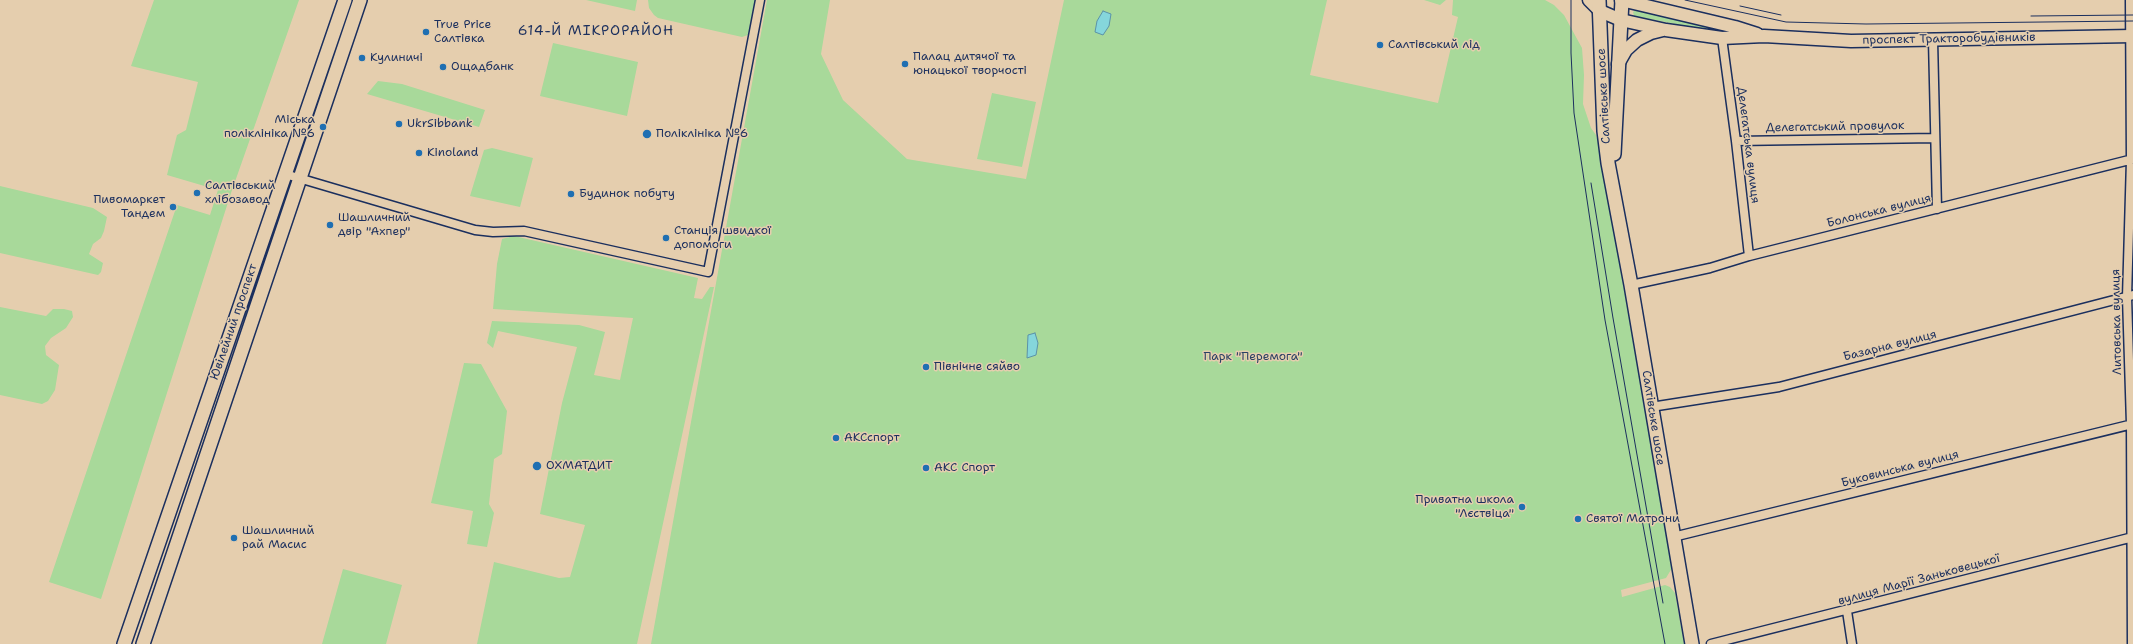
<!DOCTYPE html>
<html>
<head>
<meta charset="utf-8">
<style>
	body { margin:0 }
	canvas { display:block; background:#e5ceae }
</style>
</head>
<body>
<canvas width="2133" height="644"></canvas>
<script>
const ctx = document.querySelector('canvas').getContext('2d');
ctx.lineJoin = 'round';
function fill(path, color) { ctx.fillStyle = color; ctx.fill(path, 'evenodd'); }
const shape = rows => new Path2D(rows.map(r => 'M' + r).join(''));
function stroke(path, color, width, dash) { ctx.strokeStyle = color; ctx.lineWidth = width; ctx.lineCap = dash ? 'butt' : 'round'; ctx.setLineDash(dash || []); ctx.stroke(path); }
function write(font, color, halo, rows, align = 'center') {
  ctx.font = font + ' "Shantell Sans",sans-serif'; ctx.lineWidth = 3; ctx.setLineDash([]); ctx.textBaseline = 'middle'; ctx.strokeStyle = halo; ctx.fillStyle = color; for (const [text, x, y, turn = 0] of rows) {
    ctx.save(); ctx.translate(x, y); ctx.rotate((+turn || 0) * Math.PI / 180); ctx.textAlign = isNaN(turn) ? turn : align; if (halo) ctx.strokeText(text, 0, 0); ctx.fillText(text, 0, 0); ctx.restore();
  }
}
fill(shape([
	[154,0,299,0,231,193,101,599,49,582,177,205,210,215,218,190,167,175,177,135,186,130,198,82,131,66],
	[586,0,637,0,635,11],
	[648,0,758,0,751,34,742,37,658,18,654,15,649,8],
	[767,0,830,0,821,54,843,100,907,159,1026,179,1064,0,1327,0,1310,75,1438,103,1458,17,1452,15,1453,0,1545,0,1554,5,1564,15,1582,48,1584,75,1583,104,1591,128,1596,135,1600,150,1672,568,1666,578,1621,590,1622,597,1665,585,1670,587,1675,593,1684,644,651,644],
	[1424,0,1446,0,1440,5],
	[1636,10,1713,27,1712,31,1634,16,1633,12],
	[553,43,638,62,627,116,540,96],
	[378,81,402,84,485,110,479,127,367,94],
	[992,93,1036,102,1022,167,977,159],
	[492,148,533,158,520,207,470,196,484,150],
	[0,186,93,208,107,217,104,231,101,238,93,244,89,254,103,263,101,272,98,275,0,253],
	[514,236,698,278,694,298,702,299,710,287,714,287,637,644,477,644,494,562,559,578,570,577,585,525,540,514,562,403,577,347,498,331,493,348,487,343,492,321,579,325,605,332,594,375,620,380,633,318,493,309,497,264,502,239],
	[0,307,46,316,53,309,64,309,72,311,73,317,66,328,51,338,45,346,46,355,59,365,55,390,48,401,42,404,0,395],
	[464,363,481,364,507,411,502,454,494,459,489,504,494,513,487,547,467,544,473,511,431,503],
	[343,569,402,585,386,644,322,644]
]), '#a8d99a');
const water = shape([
	[1103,11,1111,14,1109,26,1103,35,1095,32,1097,21,1103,11],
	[1035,333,1038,343,1036,355,1027,358,1028,335,1035,333]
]);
fill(water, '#85d6db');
stroke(water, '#5b93a9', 1);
const street = shape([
	[2130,0,2131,160,2127,297,2131,424,2132,644],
	[1722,38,1736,141,1749,256],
	[1933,40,1937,209],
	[1736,141,1935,138],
	[285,174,475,230,493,232,524,231,708,272,760,0],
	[1631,285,1710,268,1749,256,2133,159],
	[1651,407,1779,387,2133,295],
	[1673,537,2133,424],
	[1847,611,1852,644],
	[1711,644,2133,537]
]);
const secondary = shape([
	[1589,0,1600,11,1621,20,1666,30,1722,38,1764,36,1851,41,2133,36],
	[1621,0,1735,27,1757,34],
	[1618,64,1626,50,1637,40,1651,33,1663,30]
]);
const primary = shape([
	[1599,0,1604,131,1608,163,1631,285,1692,644],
	[1614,154,1622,0],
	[124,644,345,0],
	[143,644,360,0]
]);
stroke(street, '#1b2f5e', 11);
stroke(secondary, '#1b2f5e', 15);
stroke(primary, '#1b2f5e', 16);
stroke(street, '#e5ceae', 8);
stroke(secondary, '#e5ceae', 12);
stroke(primary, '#e5ceae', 13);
stroke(shape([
	[1571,0,1571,53,1574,113,1605,320,1665,644],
	[1685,0,1786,22,1866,24,2133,21],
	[1740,6,1781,15],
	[2031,16,2133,15],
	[1591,183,1613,318,1663,603]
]), '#1b2f5e', 1);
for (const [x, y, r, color] of [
	[426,32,4,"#1f6fb2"],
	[1380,45,4,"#1f6fb2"],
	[362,58,4,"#1f6fb2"],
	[905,64,4,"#1f6fb2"],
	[443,67,4,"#1f6fb2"],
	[399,124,4,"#1f6fb2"],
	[323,127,4,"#1f6fb2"],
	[647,134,5,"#1f6fb2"],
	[419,153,4,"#1f6fb2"],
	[197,193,4,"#1f6fb2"],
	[571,194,4,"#1f6fb2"],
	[173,207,4,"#1f6fb2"],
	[330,225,4,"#1f6fb2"],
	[666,238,4,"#1f6fb2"],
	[926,367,4,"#1f6fb2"],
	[836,438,4,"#1f6fb2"],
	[537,466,5,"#1f6fb2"],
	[926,468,4,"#1f6fb2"],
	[1522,507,4,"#1f6fb2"],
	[1578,519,4,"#1f6fb2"],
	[234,538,4,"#1f6fb2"]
]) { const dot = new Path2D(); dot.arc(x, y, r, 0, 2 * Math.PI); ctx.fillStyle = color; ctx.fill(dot); stroke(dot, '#e5ceae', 1.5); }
write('12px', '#1b2f5e', '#e5ceae', [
	["True Price",434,25],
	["Салтівка",434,39],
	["Салтівський лід",1388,45],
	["Палац дитячої та",913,57],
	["юнацької творчості",913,71],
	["Кулиничі",370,58],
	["Ощадбанк",451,67],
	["Міська",315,120,"right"],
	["поліклініка №6",315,134,"right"],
	["UkrSibbank",407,124],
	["Поліклініка №6",656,134],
	["Kinoland",427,153],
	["Салтівський",205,186],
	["хлібозавод",205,200],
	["Будинок побуту",579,194],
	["Пивомаркет",165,200,"right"],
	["Тандем",165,214,"right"],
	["Шашличний",338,218],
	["двір \"Ахпер\"",338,232],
	["Станція швидкої",674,231],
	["допомоги",674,245],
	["Північне сяйво",934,367],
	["АКСспорт",844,438],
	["ОХМАТДИТ",546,466],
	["АКС Спорт",934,468],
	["Приватна школа",1514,500,"right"],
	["\"Лєствіца\"",1514,514,"right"],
	["Святої Матрони",1586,519],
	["Шашличний",242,531],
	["рай Масис",242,545]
], 'left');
write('12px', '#1b2f5e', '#e5ceae', [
	["проспект Тракторобудівників",1949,39,-1],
	["Салтівське шосе",1604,96,-93],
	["Делегатський провулок",1835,127,-1],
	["Делегатська вулиця",1748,145,83],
	["Болонська вулиця",1879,211,-14],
	["Ювілейний проспект",234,322,-71],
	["Литовська вулиця",2117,322,-91],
	["Базарна вулиця",1890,346,-14],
	["Салтівське шосе",1653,418,81],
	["Буковинська вулиця",1900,469,-14],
	["вулиця Марії Заньковецької",1919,580,-15]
]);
write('12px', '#294064', '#e5ceae', [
	["Парк \"Перемога\"",1253,357]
]);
ctx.letterSpacing = '1px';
write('14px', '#1b2f5e', '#e5ceae', [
	["614-Й МІКРОРАЙОН",596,31]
]);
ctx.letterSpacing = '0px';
</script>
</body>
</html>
